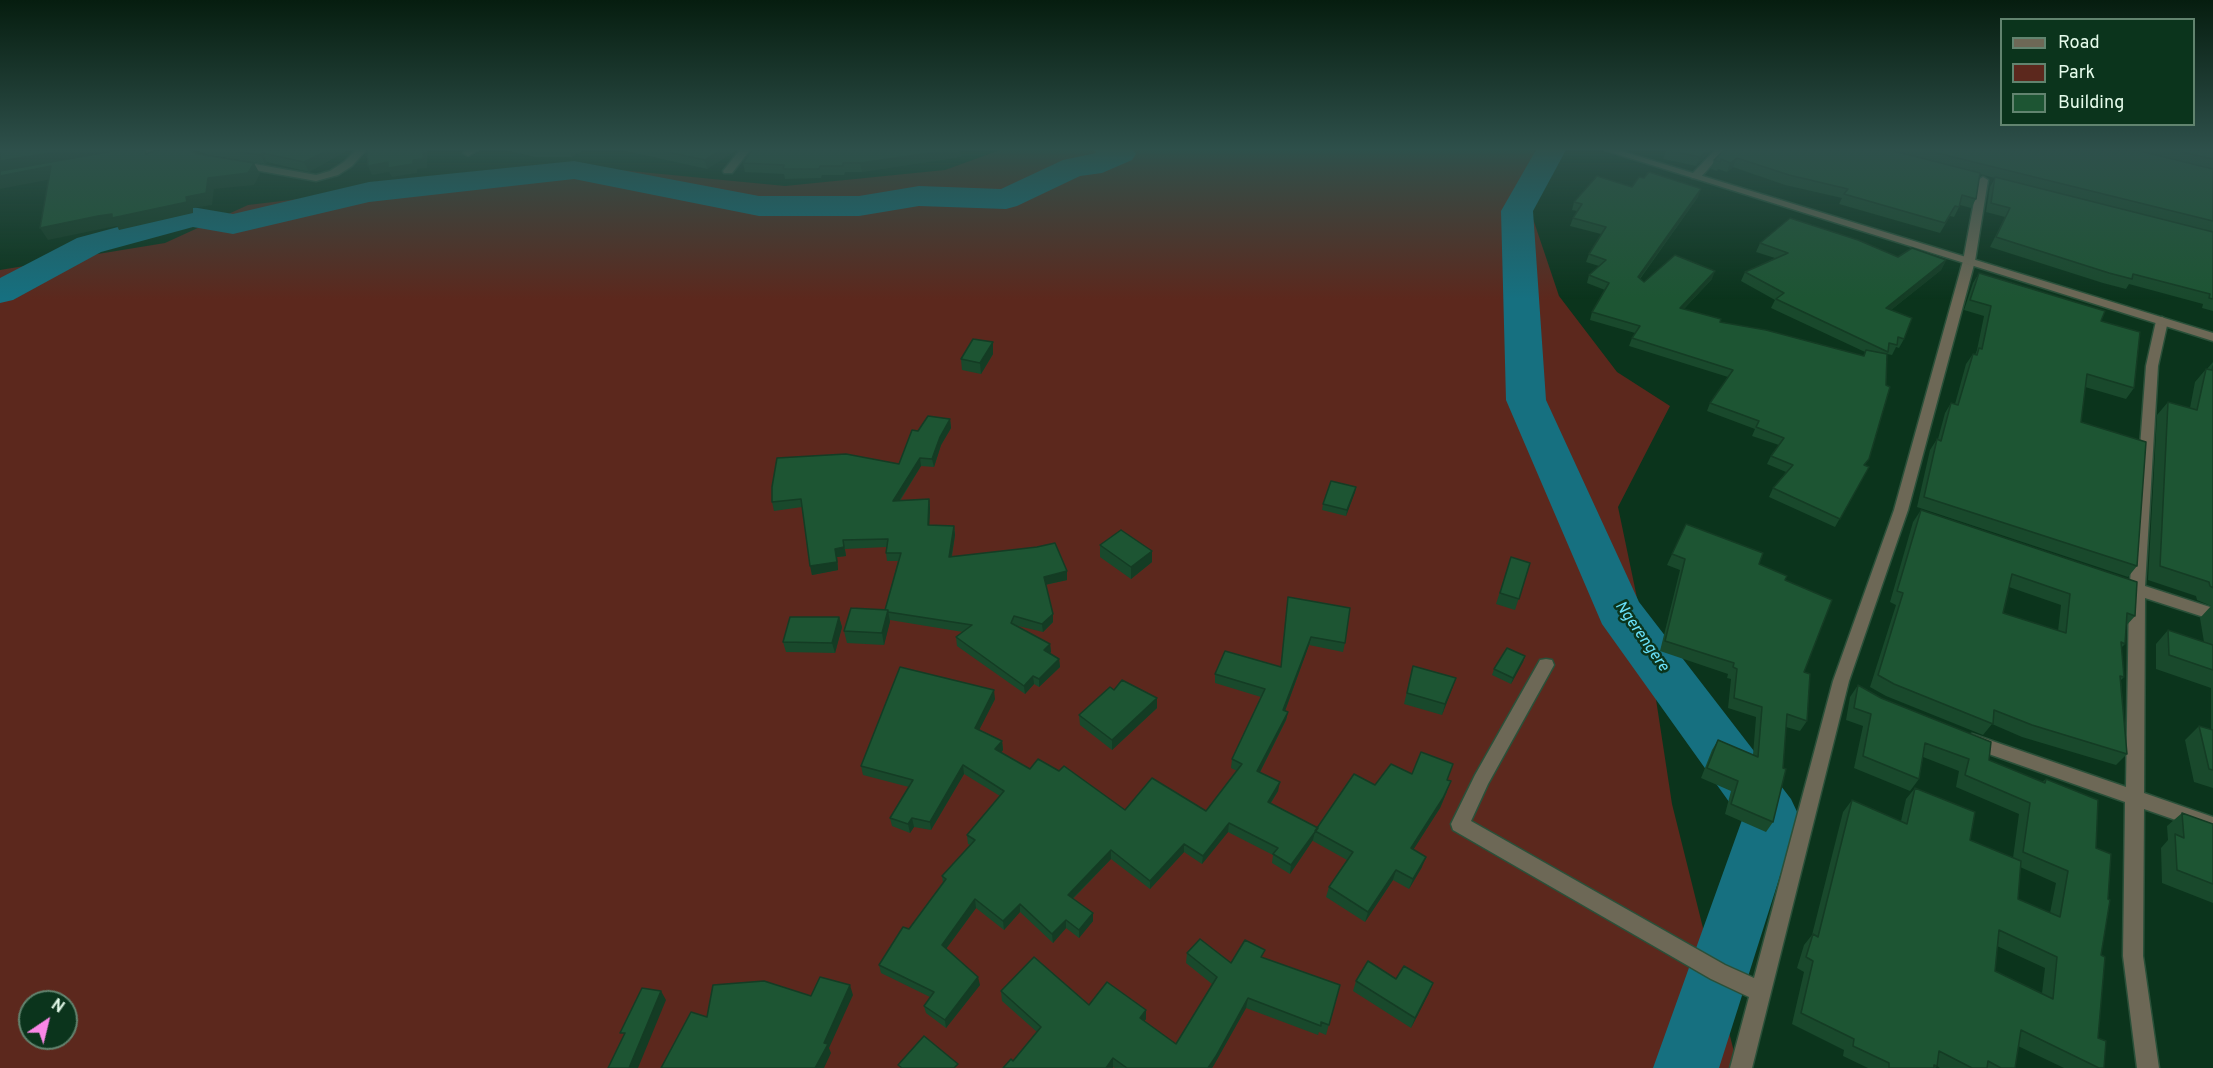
<!DOCTYPE html>
<html>
<head>
<meta charset="utf-8">
<style>
	body { margin:0 }
	#map { position:relative; width:2213px; height:1068px; overflow:hidden; background:#0b341c; font-family:Overpass,sans-serif }
	canvas { display:block }
	.legend { position:absolute; left:2000px; top:18px; width:195px; height:108px; box-sizing:border-box; background:#0b341c; border:2px solid #62846f; margin:0; padding:8px 10px; list-style:none; font-size:18px; color:#e5fbeb }
	.legend li { display:flex; align-items:center; gap:12px; height:30px }
	.legend b { width:30px; border:2px solid #62846f }
	.north { position:absolute; left:18px; top:990px; width:60px; height:60px; box-sizing:border-box; background:#0b341c; border:2px solid #62846f; border-radius:50%; rotate:35deg; font-size:16px; font-weight:700; line-height:24px; text-align:center; color:#e5fbeb }
	.north::after { content:''; display:block; margin:auto; width:21px; height:27px; background:#fa87e7; clip-path:polygon(50% 0,100% 100%,50% 72%,0 100%) }
</style>
</head>
<body>
<div id="map">
<canvas width="2213" height="1068"></canvas>
<ul class="legend">
<li><b style="height:8px;background:#6d6856"></b>Road</li>
<li><b style="height:16px;background:#5c281d"></b>Park</li>
<li><b style="height:16px;background:#1d5533"></b>Building</li>
</ul>
<div class="north">N</div>
</div>
<script>
const ctx = document.querySelector('canvas').getContext('2d');
ctx.lineJoin = 'round';
function fill(path, color) { ctx.fillStyle = color; ctx.fill(path, 'evenodd'); }
const shape = rows => new Path2D(rows.map(r => 'M' + r).join(''));
function stroke(path, color, width, dash) { ctx.strokeStyle = color; ctx.lineWidth = width; ctx.lineCap = dash ? 'butt' : 'round'; ctx.setLineDash(dash || []); ctx.stroke(path); }
function write(font, color, halo, rows, align = 'center') {
  ctx.font = font + ' Overpass,sans-serif'; ctx.lineWidth = 5; ctx.setLineDash([]); ctx.textBaseline = 'middle'; ctx.strokeStyle = halo; ctx.fillStyle = color; for (const [text, x, y, turn = 0] of rows) {
    ctx.save(); ctx.translate(x, y); ctx.rotate((+turn || 0) * Math.PI / 180); ctx.textAlign = isNaN(turn) ? turn : align; if (halo) ctx.strokeText(text, 0, 0); ctx.fillText(text, 0, 0); ctx.restore();
  }
}
fill(shape([
	[1000,150,1535,150,1526,198,1559,296,1617,372,1670,406,1618,507,1650,660,1672,804,1738,1068,0,1068,0,270,165,243,248,205,579,166,785,186,945,170],
	[30,1002,66,1002,66,1038,30,1038]
]), '#5c281d');
fill(shape([
	[1094,150,1133,150,1136,154,1132,160,1102,173,1080,176,1017,206,1006,209,919,206,859,216,759,216,574,179,369,202,233,234,193,227,101,252,13,300,0,303,0,278,77,238,192,207,233,214,369,182,574,161,759,196,859,196,919,186,1001,189,1063,160,1096,153,1094,150],
	[1536,150,1566,150,1533,211,1546,400,1639,602,1791,799,1799,816,1719,1068,1653,1068,1742,820,1602,624,1506,400,1501,211,1536,150]
]), '#167080');
const minor = shape([
	[139,150,161,150,156,153,130,157,125,154,139,150],
	[356,150,366,150,352,166,338,175,316,181,238,167,233,164,238,161,316,175,330,171,344,162,356,150],
	[467,150,479,150,468,156,463,153,467,150],
	[740,150,750,150,732,173,724,173,723,171,740,150],
	[1715,150,1725,150,1700,178,1692,178,1692,174,1715,150],
	[1983,177,1988,180,1975,261,1908,510,1849,681,1752,1068,1730,1068,1749,997,1711,979,1453,830,1451,824,1475,775,1540,660,1546,659,1552,660,1554,665,1488,784,1471,821,1725,965,1754,978,1833,681,1894,510,1963,261,1978,180,1983,177],
	[2162,317,2168,321,2158,366,2145,586,2213,608,2213,620,2145,598,2144,793,2213,817,2213,833,2144,809,2143,956,2159,1068,2137,1068,2123,956,2125,802,1966,746,1963,741,1966,736,1972,734,2126,787,2129,593,2123,591,2121,587,2123,583,2130,582,2146,366,2156,321,2162,317]
]);
const tertiary = shape([
	[1604,150,1618,150,2213,333,2213,341,1604,150]
]);
stroke(minor, '#2a5039', 3);
stroke(tertiary, '#2a5039', 3);
fill(minor, '#6d6856');
fill(tertiary, '#6d6856');
fill(shape([
	[196,150,348,150,309,172,267,162,265,164,208,155],
	[504,150,584,150,572,157,535,157],
	[621,150,737,150,707,169],
	[752,150,960,150,961,157,862,172,845,172,844,175,822,175,821,178,785,179,784,174,745,172,743,163],
	[1666,150,1712,150,1696,166,1663,159],
	[1724,150,2213,150,2213,311,2202,308,2203,304,2129,284,2126,289,2103,283,1990,247,2005,217,1986,212,1990,187,1995,178,1980,174,1976,199,1971,208,1960,205,1954,217,1950,216,1940,233,1839,204,1842,198,1785,185,1733,167,1727,172,1718,169,1717,171,1711,169,1714,160],
	[1632,187,1698,197,1640,279,1644,282,1712,279,1684,309,1720,322,1863,356,1865,352,1771,308,1775,300,1741,281,1745,272,1775,258,1756,252,1760,243,1898,257,1946,260,1941,270,1891,310,1904,339,1899,348,1896,347,1892,355,1887,354,1865,465,1869,467,1835,527,1769,497,1773,488,1786,472,1767,464,1771,456,1779,445,1752,436,1755,429,1707,411,1710,403,1728,377,1629,346,1632,338,1635,333,1590,320,1592,312,1605,290,1587,283,1589,275,1599,266,1586,262,1589,254,1601,234,1570,226,1573,218,1577,211,1572,210,1574,202],
	[1979,273,2101,321,2134,388,2126,399,2085,387,2081,422,2137,566,2128,577,1917,507,1930,450,1937,439,1938,439,1945,413,1951,403,1955,404,1966,364,1973,354,1975,355,1977,350,1984,316,1964,310,1973,283],
	[993,342,993,354,981,374,962,370,961,359],
	[2213,362,2213,788,2194,782,2185,740,2199,726,2211,730,2211,688,2156,669,2156,644,2168,630,2204,642,2200,618,2211,606,2197,600,2196,596,2148,580,2157,415,2168,402,2190,408,2195,382,2206,369,2207,369],
	[950,419,951,428,941,445,934,467,921,466,900,501,929,499,930,508,929,525,954,526,955,535,952,556,1067,580,1045,585,1053,614,1053,622,1043,632,1014,625,1050,644,1051,652,1050,653,1059,659,1060,667,1039,687,1034,684,1025,694,957,646,956,637,963,632,890,620,884,645,847,643,844,631,885,610,898,561,887,561,886,553,886,547,845,549,846,556,837,557,838,570,812,575,802,507,774,511,772,502,899,464,918,431],
	[1356,487,1355,492,1346,516,1322,510,1323,504],
	[1921,510,2135,616,2126,626,2125,644,2121,648,2124,677,2121,680,2127,754,2116,765,2022,737,1992,724,1983,735,1886,696,1870,687,1896,605,1890,602,1913,522],
	[2009,587,2061,605,2058,631,2003,613],
	[1686,524,1759,564,1785,580,1804,672,1807,721,1800,731,1786,727,1773,822,1766,832,1725,814,1731,791,1701,778,1712,750,1718,740,1753,755,1756,717,1728,708,1731,679,1727,678,1728,674,1660,651,1680,570,1667,565],
	[1100,545,1152,562,1131,579,1100,557],
	[1511,557,1530,563,1515,610,1496,604],
	[1287,605,1345,643,1343,652,1309,645,1285,711,1288,712,1286,720,1260,772,1278,791,1271,803,1318,828,1375,785,1412,774,1448,780,1447,792,1440,808,1413,850,1422,867,1409,889,1393,880,1365,922,1326,897,1329,887,1347,860,1313,841,1313,840,1290,874,1272,863,1273,855,1228,832,1202,864,1184,852,1150,889,1111,859,1073,899,1093,921,1079,938,1066,928,1053,943,1020,912,1004,930,976,908,946,949,980,985,946,1028,926,1013,924,1006,930,997,881,973,879,965,909,929,943,883,942,876,971,845,968,844,967,835,1000,796,964,774,931,830,914,827,910,833,892,826,890,818,909,787,863,775,861,766,995,699,979,730,1002,741,1003,750,1001,753,1030,769,1125,810,1206,811,1237,771,1231,768,1232,759,1261,697,1215,683,1215,674,1281,667],
	[839,617,842,627,835,653,786,652,783,642],
	[1525,656,1523,662,1511,684,1492,675,1494,669],
	[1413,666,1456,678,1442,715,1404,704],
	[1858,685,1989,760,2042,782,2046,779,2096,848,2101,955,2098,1038,2104,1068,2064,1068,2018,1046,2015,1068,1940,1068,1937,1066,1935,1068,1868,1068,1843,1056,1844,1050,1792,1024,1804,972,1797,968,1804,945,1812,935,1843,812,1852,800,1901,821,1906,799,1915,788,1970,840,2013,858,2019,814,1956,787,1959,771,1923,757,1919,779,1910,791,1854,768,1863,726,1846,720,1850,697],
	[2020,867,2056,883,2050,913,2018,899],
	[1997,946,2045,968,2042,993,1995,971],
	[1157,708,1112,750,1080,725,1079,715],
	[2182,813,2213,824,2213,903,2162,883,2161,848,2168,840,2167,826],
	[1187,953,1231,963,1264,958,1340,985,1326,1035,1319,1032,1318,1035,1246,1008,1212,1068,1115,1068,1113,1067,1113,1068,1003,1068,1013,1061,1037,1032,1002,1001,1001,991,1089,1005,1146,1019,1144,1021,1176,1044,1212,984,1186,963],
	[1396,979,1433,983,1429,993,1411,1028,1353,991,1356,981]
]), '#19492c');
fill(shape([
	[68,150,141,150,0,174,0,161],
	[328,150,348,150,309,172,304,162],
	[423,150,427,150,427,168,417,169,417,173,392,177,389,172,372,175,368,166,388,162],
	[570,150,584,150,572,157],
	[721,150,737,150,707,169,705,160],
	[951,150,960,150,961,157,862,172,860,163],
	[1707,150,1712,150,1696,166,1700,157],
	[262,153,267,162,265,164,261,155],
	[1737,158,1733,167,1727,172,1730,163],
	[254,163,260,174,254,185,214,189,212,205,193,208,193,213,119,230,117,226,106,228,48,240,40,228,186,197,208,178],
	[51,166,58,178,0,189,0,176],
	[1701,189,1698,197,1635,285,1638,277],
	[1946,260,1941,270,1881,318,1886,308],
	[1715,271,1712,279,1677,316,1680,308],
	[993,342,993,354,981,374,980,363],
	[950,419,951,428,941,445,934,467,932,459,940,437],
	[920,458,921,466,894,509,893,501],
	[1356,487,1355,492,1346,516,1347,510],
	[929,499,930,508,929,534,928,525],
	[954,526,955,535,950,565,949,557],
	[843,540,846,556,837,557,838,570,812,575,810,566,835,549],
	[1152,551,1152,562,1131,579,1131,567],
	[1067,571,1067,580,1044,585,1044,577],
	[888,610,890,622,884,645,882,633],
	[1053,614,1053,622,1043,632,1042,624],
	[839,617,842,627,835,653,832,643],
	[1311,637,1309,645,1282,719,1283,710],
	[1050,644,1051,652,1045,658,1044,650],
	[1525,656,1523,662,1511,684,1513,678],
	[1059,659,1060,667,1039,687,1039,679],
	[1033,676,1034,684,1025,694,1024,686],
	[1456,678,1452,689,1442,715,1445,704],
	[994,690,995,699,976,736,975,728],
	[1157,698,1157,708,1112,750,1112,740],
	[1288,712,1286,720,1256,780,1257,771],
	[1002,741,1003,750,996,758,995,749],
	[963,765,964,774,931,830,930,822],
	[1451,781,1440,808,1408,858,1411,848],
	[1280,782,1278,791,1266,810,1268,802],
	[912,818,914,827,910,833,908,824],
	[1229,823,1228,832,1202,864,1203,856],
	[1315,831,1313,840,1290,874,1291,865],
	[1184,844,1184,852,1150,889,1150,881],
	[1111,850,1111,859,1068,903,1068,895],
	[1426,857,1422,867,1409,889,1413,879],
	[1396,870,1393,880,1365,922,1368,912],
	[975,899,976,908,943,953,942,945],
	[1020,904,1020,912,1004,930,1003,921],
	[1093,913,1093,921,1079,938,1079,930],
	[1066,920,1066,928,1053,943,1052,934],
	[978,977,980,985,946,1028,945,1020],
	[1433,983,1429,993,1411,1028,1415,1018],
	[850,985,853,995,829,1048,831,1053,824,1068,815,1068,824,1043],
	[661,991,666,1000,638,1068,629,1068],
	[1248,998,1246,1008,1214,1065,1212,1068,1208,1068],
	[1146,1010,1146,1019,1139,1028,1140,1018],
	[1113,1058,1113,1068,1106,1068]
]), '#143c24');
const building = shape([
	[0,150,68,150,0,161,0,150],
	[119,150,145,150,146,154,157,150,189,150,197,154,254,163,248,173,208,178,206,193,186,197,187,202,112,218,112,214,98,216,40,228,51,166,0,176,0,171,119,150],
	[225,150,328,150,304,162,262,153,261,155,225,150],
	[367,150,423,150,423,159,413,160,413,164,388,168,388,162,368,166,367,150],
	[658,150,721,150,705,160,658,150],
	[752,150,951,150,860,163,843,163,843,166,820,166,819,169,783,169,784,165,743,163,752,150],
	[1666,150,1707,150,1700,157,1666,150],
	[1724,150,1890,150,1980,173,1976,199,1962,195,1959,207,1955,206,1945,223,1844,194,1848,189,1789,175,1737,158,1730,163,1721,159,1720,162,1714,160,1724,150],
	[1925,150,2136,150,2213,169,2213,221,1925,150],
	[2173,150,2213,150,2213,159,2173,150],
	[1649,172,1699,188,1701,189,1638,277,1644,282,1675,255,1715,271,1680,308,1721,319,1720,322,1766,330,1864,356,1866,350,1887,354,1886,385,1890,387,1869,459,1864,465,1869,467,1840,519,1773,488,1793,465,1771,456,1784,438,1756,427,1759,421,1710,403,1733,370,1632,338,1640,326,1592,312,1609,283,1589,275,1606,260,1589,254,1606,227,1573,218,1582,204,1574,202,1597,176,1632,187,1639,177,1644,178,1649,172],
	[1995,177,2213,232,2213,299,2209,298,2210,294,2133,274,2132,279,2109,273,1996,237,2010,208,1991,203,1995,177],
	[1790,218,1858,240,1898,257,1912,248,1946,260,1886,308,1912,318,1904,339,1898,337,1897,345,1889,343,1888,352,1776,299,1784,293,1745,272,1788,253,1760,243,1790,218],
	[1979,273,2105,311,2101,321,2140,332,2134,388,2087,374,2081,422,2146,442,2137,566,1924,497,1937,439,1941,441,1951,403,1958,405,1973,354,1977,355,1979,348,1982,349,1991,306,1970,300,1979,273],
	[973,339,993,342,980,363,961,359,973,339],
	[2213,366,2213,588,2210,586,2209,582,2160,566,2168,402,2197,410,2206,369,2212,370,2213,366],
	[928,416,950,419,940,437,932,459,920,458,893,501,929,499,928,525,954,526,949,557,1037,547,1055,543,1067,571,1044,577,1053,614,1042,624,1014,616,1011,623,1050,644,1044,650,1059,659,1039,679,1033,676,1024,686,956,637,972,625,888,612,888,610,885,610,901,553,886,553,888,539,843,540,844,547,835,549,837,562,810,566,801,499,772,502,772,487,777,458,846,454,899,464,912,430,918,431,928,416],
	[1331,481,1356,487,1347,510,1323,504,1331,481],
	[1921,510,2137,582,2135,616,2127,613,2125,644,2121,642,2124,677,2120,676,2127,754,2032,725,1994,710,1993,724,1894,684,1878,675,1903,593,1897,591,1921,510],
	[2012,574,2070,594,2066,633,2003,613,2012,574],
	[1686,524,1763,553,1759,564,1787,576,1785,580,1832,600,1804,672,1810,674,1807,721,1787,714,1783,768,1786,769,1773,822,1731,804,1738,781,1707,768,1718,740,1758,757,1762,707,1734,698,1737,669,1733,667,1734,663,1665,641,1685,559,1672,554,1686,524],
	[1121,530,1152,551,1131,567,1100,545,1121,530],
	[1511,557,1530,563,1519,599,1500,593,1511,557],
	[1288,597,1350,608,1345,643,1311,637,1283,710,1288,712,1257,771,1280,782,1268,802,1318,828,1291,865,1273,854,1278,848,1229,823,1203,856,1184,844,1150,881,1111,850,1068,895,1093,913,1079,930,1066,920,1052,934,1020,904,1003,921,975,899,942,945,978,977,945,1020,924,1006,934,992,879,965,903,927,909,929,946,879,942,876,975,840,967,835,1004,791,963,765,930,822,912,818,908,824,890,818,913,780,861,766,900,667,994,690,975,728,1002,741,995,749,1030,769,1038,759,1059,771,1064,766,1125,810,1152,778,1206,811,1242,764,1232,759,1265,689,1215,674,1225,651,1281,667,1288,597],
	[851,608,888,610,882,633,844,631,851,608],
	[790,617,839,617,832,643,783,642,790,617],
	[2168,630,2213,645,2213,670,2169,655,2168,630],
	[1507,648,1525,656,1513,678,1494,669,1507,648],
	[1413,666,1456,678,1445,704,1407,693,1413,666],
	[1122,680,1157,698,1112,740,1079,715,1110,687,1114,690,1122,680],
	[1858,685,1881,698,1991,742,1989,760,2045,783,2046,779,2098,800,2096,848,2111,854,2108,899,2110,900,2101,955,2105,957,2098,1038,2106,1041,2104,1068,2099,1068,2021,1030,2015,1068,2001,1068,1988,1061,1987,1068,1972,1068,1939,1051,1937,1066,1934,1065,1934,1068,1889,1068,1889,1063,1853,1046,1854,1039,1801,1013,1813,961,1806,957,1813,934,1818,937,1852,800,1907,824,1915,788,1975,812,1970,840,2021,861,2018,899,2060,917,2068,871,2023,852,2030,803,1965,775,1969,759,1925,743,1919,779,1863,756,1871,714,1854,708,1858,685],
	[1999,930,2057,957,2053,999,1995,971,1999,930],
	[2199,726,2213,730,2213,770,2209,769,2199,726],
	[1421,752,1453,764,1447,780,1451,781,1443,798,1411,848,1426,857,1413,879,1396,870,1368,912,1329,887,1353,852,1315,831,1354,774,1375,785,1391,764,1412,774,1421,752],
	[2182,813,2213,824,2213,884,2177,870,2175,834,2184,838,2182,813],
	[1200,939,1231,963,1245,940,1265,950,1261,957,1340,985,1329,1025,1321,1022,1321,1026,1248,998,1216,1056,1208,1068,1127,1068,1113,1058,1106,1068,1003,1068,1011,1059,1013,1061,1041,1027,1001,991,1034,957,1089,1005,1107,982,1146,1010,1140,1018,1176,1044,1217,977,1187,953,1200,939],
	[1368,961,1396,979,1404,966,1433,983,1415,1018,1356,981,1368,961],
	[820,977,850,985,824,1043,828,1044,815,1068,661,1068,691,1012,707,1017,713,985,764,981,811,996,820,977],
	[642,988,661,991,629,1068,608,1068,625,1033,620,1033,642,988],
	[924,1036,958,1064,954,1068,902,1068,898,1065,924,1036]
]);
fill(building, '#1d5533');
stroke(building, '#143c24', 1.5);
const sky = ctx.createLinearGradient(0, 0, 0, 299);
sky.addColorStop(0, '#061d0f');
sky.addColorStop(0.5, '#2e504b');
sky.addColorStop(1, '#2e504b00');
ctx.fillStyle = sky;
ctx.fillRect(0, 0, 2213, 299);
write('italic 16px', '#69e0f9', '#0b341c', [
	["Ngerengere",1641,637,55]
]);
</script>
</body>
</html>
